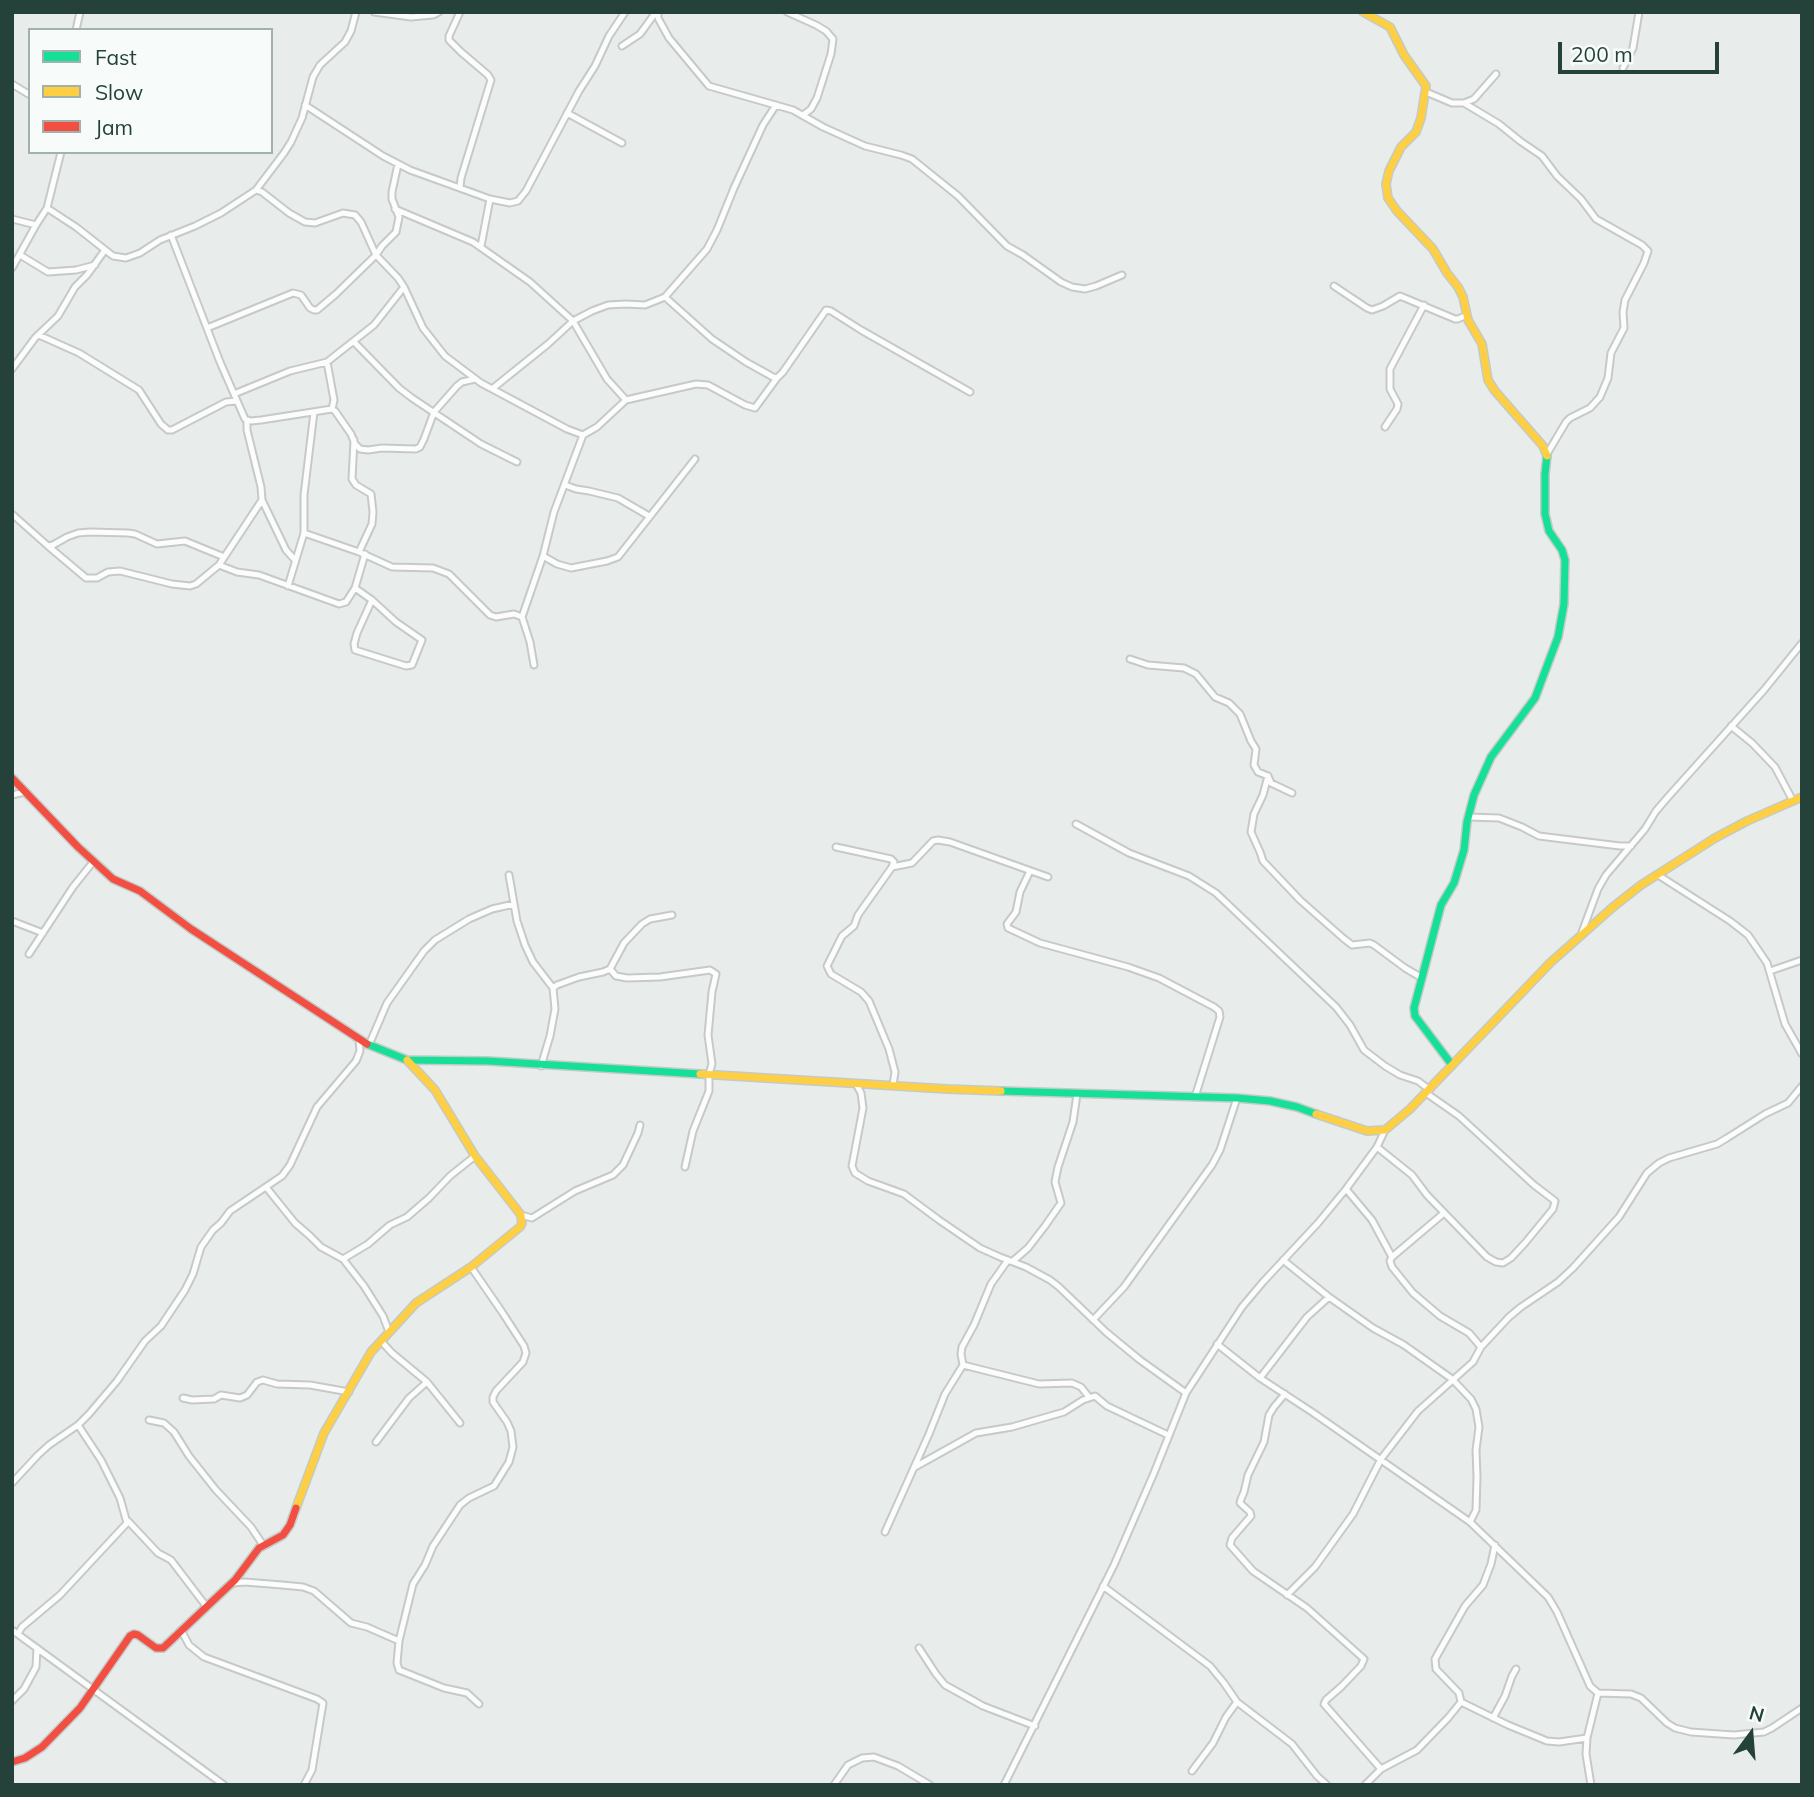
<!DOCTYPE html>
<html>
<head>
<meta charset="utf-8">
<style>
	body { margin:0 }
	#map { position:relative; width:1814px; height:1797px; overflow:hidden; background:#e8edeb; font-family:Mulish,sans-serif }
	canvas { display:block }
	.frame { position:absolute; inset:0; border:14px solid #24423a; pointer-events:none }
	.legend { position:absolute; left:28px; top:28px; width:245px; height:126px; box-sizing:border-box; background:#f7fbf9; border:2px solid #a3b1ad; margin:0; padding:9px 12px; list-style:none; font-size:21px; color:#24423a }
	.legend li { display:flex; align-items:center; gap:14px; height:35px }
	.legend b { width:35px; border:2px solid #a3b1ad }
	.north { position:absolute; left:1716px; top:1699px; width:70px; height:70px; -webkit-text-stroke:5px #f7fbf9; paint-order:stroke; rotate:16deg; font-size:19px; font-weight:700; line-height:28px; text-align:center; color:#24423a }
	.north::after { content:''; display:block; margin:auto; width:24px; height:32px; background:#24423a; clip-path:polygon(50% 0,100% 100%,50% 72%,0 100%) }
	.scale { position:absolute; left:1558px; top:42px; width:161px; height:32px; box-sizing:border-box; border:4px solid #24423a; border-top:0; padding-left:9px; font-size:21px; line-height:24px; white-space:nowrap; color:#24423a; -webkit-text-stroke:5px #f7fbf9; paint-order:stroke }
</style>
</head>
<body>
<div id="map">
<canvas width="1814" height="1797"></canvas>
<div class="frame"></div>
<ul class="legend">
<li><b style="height:9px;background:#16e098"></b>Fast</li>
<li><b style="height:9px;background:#ffcf43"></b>Slow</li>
<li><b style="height:9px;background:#f24e42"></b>Jam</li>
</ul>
<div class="north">N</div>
<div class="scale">200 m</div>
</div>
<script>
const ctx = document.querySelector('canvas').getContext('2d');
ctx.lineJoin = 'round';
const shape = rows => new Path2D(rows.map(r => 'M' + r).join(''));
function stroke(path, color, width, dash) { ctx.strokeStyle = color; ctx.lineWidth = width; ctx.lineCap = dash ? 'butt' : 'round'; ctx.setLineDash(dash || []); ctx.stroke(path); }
const street = shape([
	[374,12,411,17,433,15,439,12],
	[460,12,449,36,449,40,461,52,488,75,491,80,461,178,460,188],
	[658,12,658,18,669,38,709,86,793,110,823,127,865,146,901,155,912,159,958,196,1007,246,1023,255,1061,282,1072,287,1085,289,1096,286,1122,275],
	[787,12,816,25,826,31,833,39,831,54,817,98,811,109,803,115],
	[76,30,80,12],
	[622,46,640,34,656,12],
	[1623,68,1633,48,1639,12],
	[12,84,30,95],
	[1426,92,1452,103,1464,103,1474,99,1496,74],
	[1464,103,1499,124,1520,141,1542,156,1557,176,1581,199,1596,219,1642,245,1648,251,1644,263,1625,300,1623,312,1624,328,1611,353,1608,378,1600,397,1590,408,1570,418,1566,422,1547,454],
	[305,105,383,156,410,170,490,199,510,203,518,201,526,191,579,91,595,66,609,36,625,12],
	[567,113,622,143],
	[256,190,284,153,291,142,302,118,313,77,320,65,345,42,351,31,356,12],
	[47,208,76,227,113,256,126,258,140,253,160,240,195,226,221,213,256,190,262,192,289,213,305,222,315,223,343,213,355,215,361,222,376,255,398,278,404,287,423,328,445,356,481,383,567,429,583,435],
	[395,209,473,242,530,282,573,321,607,379,626,400],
	[12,219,36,225],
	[171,235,220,362,245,419,251,421,261,420,332,409,335,411,351,434,355,444,360,449,368,450,382,448,416,449,420,447,424,439,434,412,457,386,462,382,475,379],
	[481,246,490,199],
	[20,255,48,272,76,270,95,265],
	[12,268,36,225,47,208,61,152],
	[1334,286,1367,308,1372,310,1383,306,1400,296,1455,319,1458,319,1467,315],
	[665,297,712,339,746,362,773,377,777,378,783,372,826,310,831,311,861,330,970,392],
	[207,328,293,293,301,295,310,308,314,310,317,310,336,294,376,255,382,246,396,232,399,217,392,199,392,192,398,164],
	[38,335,58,316,75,287,87,275,105,250],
	[354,342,399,388,412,398,481,444,517,462],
	[327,362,334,400,332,409],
	[12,369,35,338,38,335,41,336,79,353,139,390,161,424,168,430,172,430,226,402,237,401],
	[492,389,548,344,573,321,592,311,608,305,626,304,645,305,665,297,707,249,717,230,734,188,763,125,776,105],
	[234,394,290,371,327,362,374,325,404,287],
	[247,420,247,430,261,487,262,500,286,550,295,560],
	[1385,427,1397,409,1398,404,1390,389,1390,369,1424,305],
	[354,440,352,479,356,485,371,494,373,512,372,524,359,552],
	[565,485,576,489,589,491,618,498,649,516],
	[12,514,48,546,53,545,67,537,78,533,90,532,128,533,135,534,157,544,185,541,224,557],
	[304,533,359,552,392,567,433,568,449,574,490,615,496,617,514,614,522,617,530,642,534,665],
	[48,546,86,578,97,578,108,572,120,571,172,584,190,586,196,584,219,565,262,500],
	[543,556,557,564,571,568,607,561,618,557,695,459],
	[219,565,237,572,259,575,339,604,346,602,355,588,365,554],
	[288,586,304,533,304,495,314,412],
	[355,588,372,600,396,622,422,640,412,665,406,666,355,650,354,644,357,633,372,600],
	[522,617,543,556,554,512,583,435,597,427,626,400,696,384,708,385,745,405,755,408,777,378],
	[1130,659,1148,665,1184,668,1196,674,1215,697,1229,703,1240,714,1251,741,1256,749,1254,765,1258,772,1268,776,1271,783,1292,793],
	[1731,726,1752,743,1775,767,1793,801],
	[1268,776,1263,795,1254,814,1251,832,1260,852,1263,861,1300,900,1343,938,1352,945,1370,943,1374,945,1405,968,1422,978],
	[12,795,25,792],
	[1468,817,1499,818,1522,827,1539,836,1620,846,1631,846],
	[1076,824,1129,853,1189,876,1216,893,1336,1007,1350,1025,1364,1050,1385,1066,1400,1075,1418,1081,1430,1090],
	[836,847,891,859,894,862,892,867],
	[1030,871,1020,892,1016,912,1007,924,1008,928,1040,943,1128,967,1159,978,1214,1007,1219,1011,1220,1017,1195,1097],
	[509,875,517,921,525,945,533,962,553,988],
	[1658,875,1730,921,1748,935,1767,963,1785,1024,1802,1054],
	[12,921,43,933],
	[1582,932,1598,889,1606,875,1645,829,1656,811,1668,797,1764,690,1802,643],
	[29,954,73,887,93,862],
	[610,969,616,976,627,978,660,977,710,970,716,974,712,992,708,1035,712,1064,709,1074,709,1091,693,1131,685,1167],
	[1770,971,1802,960],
	[369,1045,387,1003,424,951,435,940,469,919,492,909,514,904],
	[541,1066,550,1036,555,1009,553,988,557,985,579,977,603,972,610,969,624,943,642,924,650,919,672,915],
	[856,1084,861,1093,863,1108,852,1166,855,1173,868,1181,904,1194,939,1220,980,1248,1000,1257,1026,1267,1050,1280,1059,1287,1106,1332,1140,1360,1186,1393],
	[893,1085,895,1072,889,1049,869,1001,861,992,831,974,827,966,842,936,854,926,858,915,892,867,912,863,933,841,938,840,950,842,1048,877],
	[1377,1147,1412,1175,1427,1195,1487,1257,1496,1262,1503,1263,1511,1258,1525,1243,1553,1209,1555,1201,1534,1185,1459,1116,1426,1093],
	[266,1187,295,1223,310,1236,321,1247,343,1259,364,1286,383,1316,389,1332],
	[1346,1189,1372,1220,1392,1257],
	[1444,1213,1392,1257,1390,1261,1392,1267,1413,1293,1440,1316,1469,1333,1481,1347],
	[521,1215,532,1218,575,1191,613,1175,623,1165,638,1133,640,1125],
	[343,1259,368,1244,390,1225,407,1217,429,1198,450,1176,475,1156],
	[1283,1260,1329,1297,1373,1328,1404,1345,1452,1379,1471,1399,1476,1409,1479,1427,1476,1450,1477,1477,1476,1510,1470,1522],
	[1013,1261,1028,1248,1045,1226,1061,1203,1055,1182,1058,1167,1073,1122,1077,1094],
	[1093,1320,1124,1287,1212,1165,1220,1150,1237,1098],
	[381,1341,392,1353,427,1382,460,1423],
	[1217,1344,1260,1378,1312,1412,1470,1522,1548,1597,1557,1612,1590,1686,1598,1693,1631,1694,1641,1698,1667,1723,1675,1728,1691,1732,1734,1735,1764,1732,1772,1728,1802,1708],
	[963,1365,1039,1384,1072,1383,1081,1387,1089,1397],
	[1260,1378,1307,1317,1329,1297],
	[1285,1394,1274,1407,1269,1415,1264,1442,1248,1475,1244,1492,1241,1499,1240,1503,1250,1512,1251,1516,1232,1538,1230,1545,1253,1571,1307,1608,1364,1659,1361,1666,1342,1686,1326,1700,1324,1704,1381,1769],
	[183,1398,192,1400,214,1399,221,1395,240,1398,247,1395,257,1382,263,1380,277,1384,310,1385,349,1392],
	[149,1420,164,1423,174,1432,189,1456,216,1490,251,1527,263,1545],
	[376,1442,409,1398,427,1382],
	[915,1467,976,1433,1012,1427,1064,1412,1083,1400,1095,1396,1107,1406,1168,1435],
	[12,1483,38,1455,49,1445,78,1425,89,1414,117,1381,145,1341,161,1326,185,1290,193,1274,201,1247,213,1230,221,1223,230,1211,282,1176,290,1165,317,1107,356,1061,360,1051,359,1040],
	[128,1521,158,1553,171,1560,206,1606],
	[885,1532,929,1434,945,1394,963,1365,961,1354,962,1347,974,1325,991,1284,1008,1260],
	[233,1583,245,1582,282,1585,303,1587,314,1591,351,1623,367,1627,399,1641,397,1663,399,1670,444,1688,467,1693,479,1704],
	[1103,1586,1210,1666,1224,1683,1237,1702,1292,1744,1317,1776,1327,1785],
	[1287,1595,1315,1567,1353,1514,1381,1459,1418,1411,1473,1362,1481,1347,1509,1317,1521,1307,1558,1282,1573,1268,1619,1217,1647,1173,1659,1163,1669,1158,1717,1144,1727,1138,1765,1114,1788,1103,1802,1086],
	[12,1630,224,1785],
	[181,1630,189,1645,204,1657,317,1699,323,1703,312,1770,304,1785],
	[16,1633,19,1632,22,1627,60,1595,127,1523,120,1498,101,1460,78,1425],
	[399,1641,413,1584,425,1565,433,1546,460,1505,469,1498,494,1486,509,1462,513,1447,511,1431,507,1422,493,1402,493,1397,496,1391,523,1362,526,1353,524,1346,502,1312,471,1267],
	[919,1648,936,1674,945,1685,983,1706,1035,1726],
	[12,1701,24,1689,36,1667,37,1648],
	[1461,1702,1508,1725,1547,1741,1559,1742,1587,1738],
	[1493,1718,1505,1696,1512,1676,1516,1669],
	[1192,1771,1213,1743,1226,1717,1237,1702],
	[834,1785,848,1765,862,1758,874,1757,898,1766,930,1785],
	[1004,1785,1114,1565,1154,1473,1186,1393,1242,1307,1263,1282,1318,1223,1346,1189,1377,1147,1385,1130],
	[1365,1785,1381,1769,1417,1750,1448,1718,1461,1702,1459,1693,1436,1669,1435,1659,1465,1606,1483,1585,1491,1564,1495,1545],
	[1591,1785,1586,1754,1587,1738,1598,1693]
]);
const fast = shape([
	[367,1044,407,1060,488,1061,700,1074],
	[1452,1065,1415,1016,1414,1008,1441,905,1454,883,1464,850,1467,822,1474,795,1491,757,1535,698,1558,637,1564,604,1565,560,1562,550,1549,531,1545,514,1545,474,1547,456],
	[1001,1091,1237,1098,1270,1101,1297,1107,1316,1114]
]);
const slow = shape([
	[1363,12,1390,27,1404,55,1426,86,1421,118,1416,132,1401,147,1389,171,1386,184,1388,198,1397,211,1433,249,1447,273,1458,287,1463,297,1468,320,1482,344,1488,380,1495,391,1543,446,1547,456],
	[700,1074,947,1089,1001,1091],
	[1316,1114,1367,1131,1385,1130,1410,1109,1550,963,1613,907,1641,885,1715,838,1747,821,1802,797],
	[296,1508,324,1433,371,1352,416,1303,471,1267,520,1227,522,1223,521,1215,475,1156,435,1090,407,1060]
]);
const jam = shape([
	[12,778,78,847,113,879,140,891,191,929,367,1044],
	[12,1762,25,1758,42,1747,80,1708,130,1636,134,1634,138,1635,156,1648,163,1648,235,1580,259,1548,283,1535,290,1525,296,1508]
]);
stroke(street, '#c5cac8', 9);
stroke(fast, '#c3cbc8', 10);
stroke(slow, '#c3cbc8', 10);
stroke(jam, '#c3cbc8', 10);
stroke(street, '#fcfcfc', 5);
stroke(fast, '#16e098', 7);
stroke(slow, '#ffcf43', 7);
stroke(jam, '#f24e42', 7);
</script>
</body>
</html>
